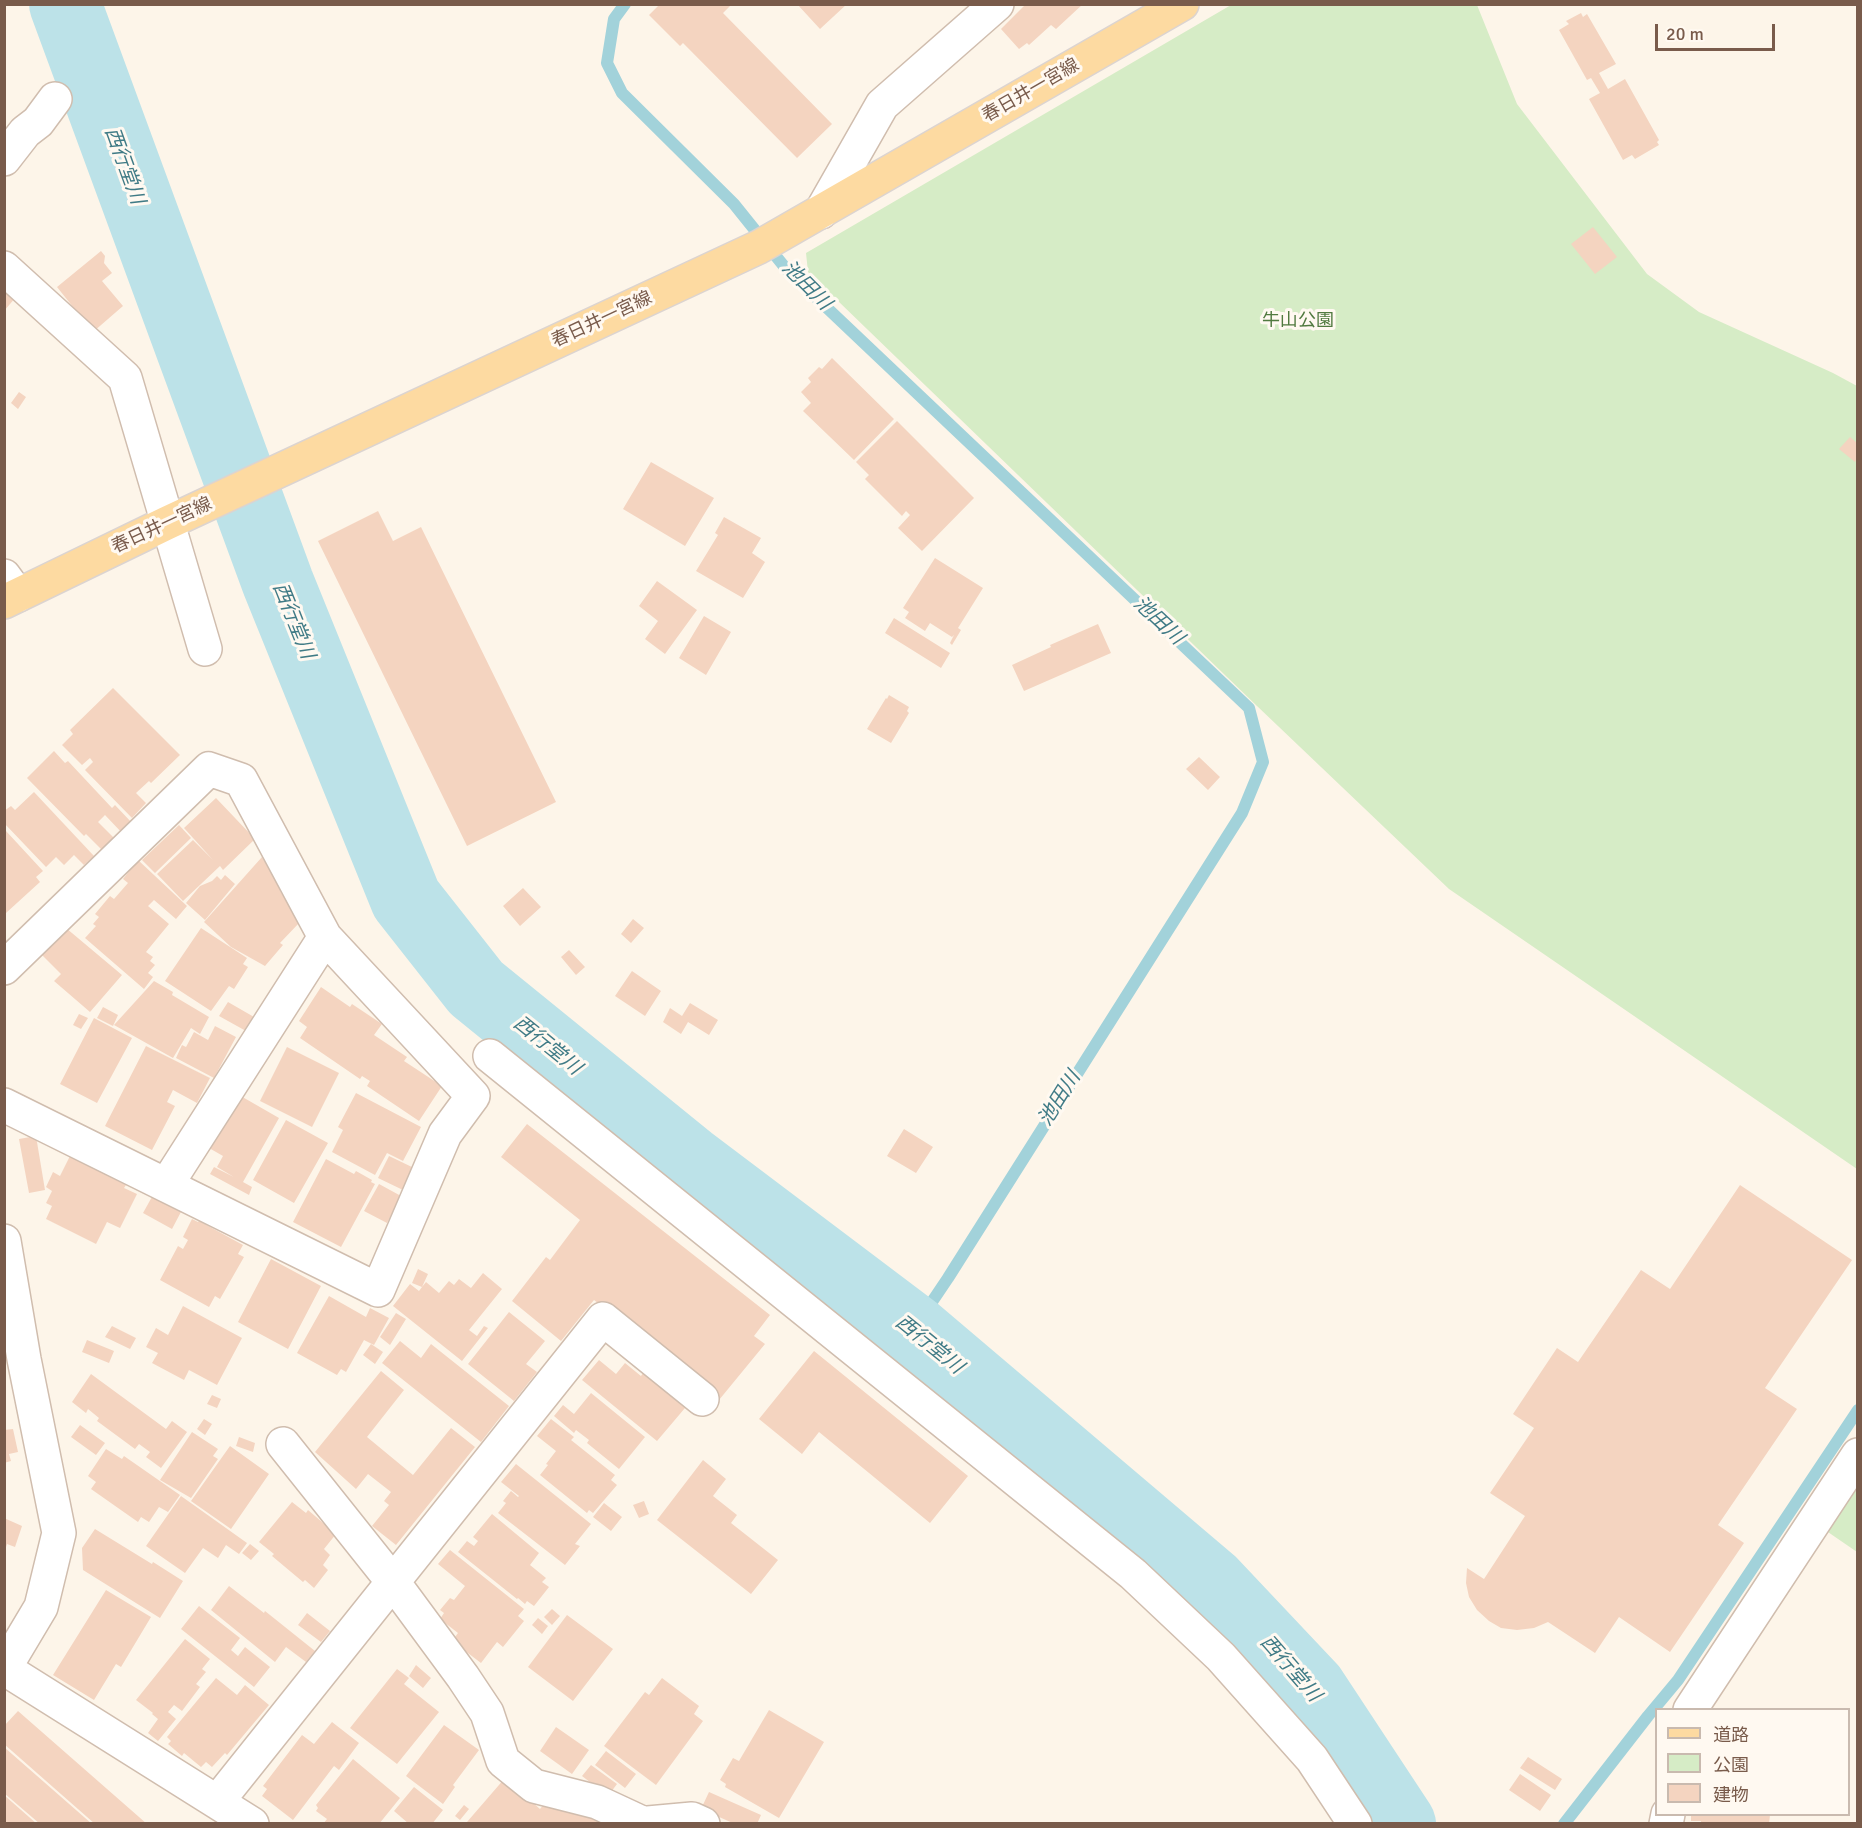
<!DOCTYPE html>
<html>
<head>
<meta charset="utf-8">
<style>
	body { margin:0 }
	#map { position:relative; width:1862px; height:1828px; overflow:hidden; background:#fdf5e9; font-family:Signika,"Noto Sans JP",sans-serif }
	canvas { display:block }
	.frame { position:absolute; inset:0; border:6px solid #795b4b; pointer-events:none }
	.legend { position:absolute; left:1655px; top:1708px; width:195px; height:108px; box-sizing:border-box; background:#fff9f1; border:2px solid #c9baaf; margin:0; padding:8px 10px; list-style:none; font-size:18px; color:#795b4b }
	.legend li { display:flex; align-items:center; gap:12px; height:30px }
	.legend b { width:30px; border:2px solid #c9baaf }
	.scale { position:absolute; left:1655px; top:24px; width:120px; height:27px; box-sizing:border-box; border:3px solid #795b4b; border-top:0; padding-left:8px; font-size:18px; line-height:21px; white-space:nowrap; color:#795b4b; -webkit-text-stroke:4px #fff9f1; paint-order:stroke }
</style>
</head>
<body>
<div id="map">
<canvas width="1862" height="1828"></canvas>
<div class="frame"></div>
<ul class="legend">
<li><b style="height:8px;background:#fddaa1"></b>道路</li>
<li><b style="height:16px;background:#d6ecc6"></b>公園</li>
<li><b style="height:16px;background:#f4d4c0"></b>建物</li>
</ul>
<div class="scale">20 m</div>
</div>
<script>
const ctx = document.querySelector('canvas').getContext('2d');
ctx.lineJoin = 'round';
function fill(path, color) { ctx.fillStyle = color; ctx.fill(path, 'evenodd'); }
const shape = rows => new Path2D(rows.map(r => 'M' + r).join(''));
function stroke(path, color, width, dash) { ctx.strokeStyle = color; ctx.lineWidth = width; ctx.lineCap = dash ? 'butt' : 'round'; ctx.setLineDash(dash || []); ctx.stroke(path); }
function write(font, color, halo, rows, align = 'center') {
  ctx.font = font + ' Signika,"Noto Sans JP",sans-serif'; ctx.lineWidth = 6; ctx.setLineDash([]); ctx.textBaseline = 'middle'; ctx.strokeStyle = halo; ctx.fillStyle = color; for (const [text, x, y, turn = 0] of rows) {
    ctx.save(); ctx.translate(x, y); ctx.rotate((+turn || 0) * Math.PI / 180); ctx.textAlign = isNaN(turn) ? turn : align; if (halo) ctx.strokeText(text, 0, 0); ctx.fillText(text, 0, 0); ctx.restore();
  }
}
fill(shape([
	[1231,5,1477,5,1517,104,1647,274,1699,312,1833,373,1857,386,1857,1169,1449,889,1257,706,808,272,806,253],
	[1857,1481,1857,1552,1825,1530]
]), '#d6ecc6');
stroke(shape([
	[625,4,614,19,607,63,622,93,734,204,787,270,1249,708,1263,762,1242,813,948,1278,913,1330],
	[1564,1824,1648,1716,1678,1680,1858,1410]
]), '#a2d2da', 12);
stroke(shape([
	[65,4,278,583,406,899,476,988,689,1161,913,1330,1211,1583,1311,1689,1400,1824]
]), '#bce2e8', 72);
fill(shape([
	[660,4,732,4,723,13,832,124,797,158,683,43,680,46,649,15],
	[797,4,847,4,820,29],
	[1026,4,1083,4,1056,29,1051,25,1029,45,1027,43,1019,49,1001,29],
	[1581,13,1583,17,1587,14,1616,64,1599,73,1608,89,1625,79,1659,140,1657,142,1659,145,1635,159,1632,155,1623,160,1589,99,1600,93,1591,78,1587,80,1559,30,1569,24,1566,21],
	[1593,227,1617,257,1595,274,1571,244],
	[101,251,105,256,104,263,112,273,102,281,123,306,93,332,57,287],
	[4,288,16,297,4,311],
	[832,358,894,419,854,460,803,411,811,403,801,392,811,382,808,378,819,367,822,369],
	[19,392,26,397,18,409,11,403],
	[897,421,974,498,922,551,898,528,910,515,906,511,902,516,865,479,869,475,856,462],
	[1850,437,1857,443,1857,458,1855,462,1839,449],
	[651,462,714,498,685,546,623,509],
	[378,511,393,541,421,527,556,802,467,846,318,541],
	[724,517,761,538,752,553,765,562,743,598,696,571,718,535,715,533],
	[935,558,983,588,958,628,961,630,952,645,950,643,954,635,952,637,930,623,925,631,905,618,909,612,903,608],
	[657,581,697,610,665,654,645,639,658,621,639,606],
	[704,616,731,632,706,675,679,658],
	[894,618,950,653,941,668,885,633],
	[1098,624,1111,653,1024,691,1012,665,1051,647,1050,645],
	[113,688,180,755,151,783,149,781,136,793,146,803,132,818,85,770,93,762,90,758,82,765,62,745,73,734,70,730],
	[889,695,909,707,907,711,909,713,891,743,867,729,886,698,887,699],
	[54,751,65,763,68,761,112,808,115,805,133,824,123,834,105,815,98,822,116,840,104,852,86,834,84,836,27,778],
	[1199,757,1220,777,1208,790,1186,769],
	[34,792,94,856,84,865,74,855,64,865,56,857,46,867,4,823,4,811,11,806,15,810],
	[216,798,255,839,223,870,220,866,183,901,157,874,193,840,213,860,184,828],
	[179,825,191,838,155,873,142,860],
	[6,831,43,871,36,877,40,882,6,913,5,912,5,833],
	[262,857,281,890,280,891,300,922,280,943,283,945,265,966,231,947,204,922],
	[138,860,187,906,176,919,154,900,148,906,169,924,146,952,153,957,150,961,155,965,148,973,153,977,144,989,85,938,96,926,93,924,99,917,95,914,110,896,114,899,128,883,123,879],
	[225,875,235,884,205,920,186,903,200,886,212,881,217,876,221,880],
	[523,888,541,907,520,926,503,906],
	[633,919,644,928,631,943,621,934],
	[66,928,122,975,90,1012,54,981,61,974,42,955],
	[201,928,247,958,243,964,248,967,234,989,229,986,211,1011,165,981],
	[569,950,585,967,576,975,561,957],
	[632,971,661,991,645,1016,615,996],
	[154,981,173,992,172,995,209,1017,200,1034,191,1028,173,1058,114,1025],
	[321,987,350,1007,352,1004,382,1024,374,1035,407,1057,404,1061,442,1086,419,1121,367,1086,370,1081,362,1076,360,1079,300,1038,307,1027,299,1021],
	[228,1002,254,1017,246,1031,219,1016],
	[690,1003,718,1020,709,1035,688,1022,681,1034,663,1022,670,1008,682,1016],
	[103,1007,118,1015,113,1026,97,1018],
	[79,1014,88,1018,81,1029,73,1025],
	[94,1018,132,1038,97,1103,60,1084],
	[215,1026,236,1037,214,1078,176,1058,182,1045,186,1047,194,1032,208,1040],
	[146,1046,210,1078,197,1103,173,1090,167,1102,175,1106,152,1150,105,1126],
	[287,1047,339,1073,312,1127,260,1101],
	[356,1093,421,1127,403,1161,387,1153,375,1175,332,1152,343,1130,338,1127],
	[239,1095,279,1118,243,1182,252,1187,249,1195,210,1174,214,1167,234,1177,217,1167,223,1156,209,1148],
	[286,1120,328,1143,294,1203,253,1180],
	[527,1124,770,1315,754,1336,765,1344,719,1400,594,1300,561,1341,512,1301,546,1257,550,1260,580,1220,501,1157],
	[904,1129,933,1147,916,1173,887,1156],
	[36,1136,45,1190,29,1193,19,1139],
	[70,1156,126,1185,124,1188,137,1194,120,1228,107,1222,96,1244,46,1219,52,1206,46,1203,52,1191,46,1187,53,1172,60,1176],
	[389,1156,414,1168,403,1190,378,1178],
	[326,1159,354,1174,356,1171,372,1180,371,1182,375,1184,341,1247,293,1222],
	[379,1184,401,1196,387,1223,364,1211],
	[1740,1185,1852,1260,1765,1388,1797,1409,1718,1525,1744,1543,1670,1652,1619,1617,1595,1653,1548,1622,1534,1628,1517,1630,1501,1628,1489,1621,1477,1610,1469,1597,1466,1583,1467,1568,1484,1579,1525,1516,1490,1493,1534,1428,1513,1414,1557,1348,1578,1362,1641,1270,1670,1289],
	[153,1195,182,1210,172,1229,143,1213],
	[192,1219,198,1222,199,1221,243,1245,238,1254,244,1257,220,1299,215,1296,209,1307,160,1280,178,1246,183,1249,188,1240,183,1237],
	[271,1259,321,1286,288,1349,238,1322],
	[418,1269,428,1274,422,1287,426,1282,439,1293,449,1281,454,1285,459,1279,471,1288,483,1273,502,1289,469,1330,477,1336,484,1326,488,1328,462,1361,393,1306,410,1284,419,1291,422,1287,412,1283],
	[329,1296,366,1317,370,1308,389,1318,374,1345,364,1340,346,1372,341,1369,337,1375,297,1353],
	[183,1306,242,1338,217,1385,189,1370,184,1380,152,1363,158,1353,146,1347,156,1328,168,1335],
	[509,1312,545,1341,526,1364,537,1372,514,1401,468,1364],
	[396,1313,406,1319,390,1345,380,1337],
	[112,1326,136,1338,130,1349,105,1337],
	[87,1340,114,1351,109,1363,82,1352],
	[400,1341,421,1358,431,1344,509,1406,481,1442,382,1363],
	[371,1344,383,1352,375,1364,363,1355],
	[814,1351,968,1476,930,1523,819,1432,802,1454,759,1419],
	[599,1360,616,1374,625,1363,641,1376,643,1373,685,1408,657,1441,582,1380],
	[381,1371,404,1390,367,1437,413,1475,451,1428,475,1447,396,1545,372,1526,389,1505,384,1501,391,1492,368,1474,356,1489,315,1452],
	[91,1374,166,1429,172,1421,187,1432,161,1468,146,1457,150,1452,139,1444,135,1449,97,1421,99,1418,88,1409,86,1413,72,1402],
	[591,1393,645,1437,619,1469,587,1443,589,1440,576,1430,574,1433,554,1416,563,1405,574,1414],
	[212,1395,221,1399,217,1408,207,1404],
	[204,1419,212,1424,205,1435,197,1429],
	[551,1419,574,1437,571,1440,615,1475,611,1480,617,1485,593,1513,589,1510,587,1513,540,1475,548,1465,546,1464,556,1451,537,1436],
	[80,1425,105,1443,96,1455,71,1437],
	[13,1429,18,1452,9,1454,11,1461,4,1463,4,1430],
	[192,1432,218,1449,213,1456,218,1459,191,1498,160,1480],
	[239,1437,255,1443,253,1452,236,1446],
	[230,1446,269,1474,231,1529,191,1501],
	[106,1449,122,1459,124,1456,180,1495,168,1512,159,1507,149,1522,141,1517,138,1522,91,1489,96,1482,88,1476],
	[703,1460,726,1479,713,1496,737,1515,731,1523,778,1560,751,1594,657,1520],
	[516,1464,591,1524,575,1544,580,1546,565,1565,498,1513,506,1503,503,1501,511,1491,518,1497,519,1496,501,1482],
	[181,1496,247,1543,239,1554,226,1545,218,1558,203,1548,185,1573,146,1546],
	[644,1501,649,1514,639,1518,633,1505],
	[292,1502,306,1513,308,1510,336,1534,324,1549,330,1555,323,1565,328,1570,314,1588,305,1580,303,1582,272,1556,274,1554,259,1542],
	[604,1503,622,1517,611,1531,593,1517],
	[492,1514,539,1553,530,1565,546,1578,542,1582,549,1587,534,1606,527,1601,525,1604,518,1598,517,1599,458,1552,467,1541,474,1546,478,1541,473,1537],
	[4,1518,22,1526,15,1547,7,1544,5,1550],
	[95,1529,152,1564,153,1562,183,1581,160,1618,83,1570,82,1548],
	[250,1544,259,1551,251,1560,242,1553],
	[450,1550,524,1609,518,1616,524,1621,503,1647,497,1642,481,1663,452,1641,458,1633,440,1619,444,1613,440,1610,450,1598,454,1600,465,1586,438,1564],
	[229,1586,264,1613,265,1611,315,1651,306,1662,286,1647,275,1662,211,1610],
	[106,1590,151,1617,121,1667,116,1664,94,1700,53,1675],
	[199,1606,240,1638,231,1650,238,1656,245,1647,270,1667,254,1687,181,1629],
	[552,1609,560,1616,552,1625,544,1617],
	[307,1613,330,1631,321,1642,298,1625],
	[567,1615,613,1649,573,1701,528,1667],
	[538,1618,548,1626,542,1634,532,1625],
	[185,1639,210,1659,202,1669,206,1672,196,1684,200,1687,182,1711,174,1705,168,1712,176,1719,158,1741,148,1733,158,1719,152,1714,153,1713,136,1700],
	[416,1665,431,1678,423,1688,409,1676],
	[397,1669,409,1678,404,1684,439,1712,397,1764,350,1728],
	[216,1678,237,1695,245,1685,269,1705,227,1755,225,1753,212,1767,206,1762,201,1767,184,1753,182,1756,168,1744,171,1741,167,1737],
	[662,1678,699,1706,694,1714,703,1721,656,1785,604,1746,645,1692,649,1695],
	[769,1710,824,1742,779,1818,725,1787,726,1784,720,1780,733,1758,739,1761],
	[18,1711,147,1824,95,1824,4,1744,4,1726],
	[332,1722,359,1743,339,1770,334,1766,293,1820,262,1796,267,1789,263,1786,302,1735,314,1744],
	[444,1725,479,1750,453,1785,455,1787,443,1804,406,1776],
	[556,1727,589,1750,572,1774,540,1751],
	[4,1747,92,1824,40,1824,4,1793],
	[606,1751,636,1774,625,1788,595,1765],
	[1528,1757,1562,1779,1555,1790,1520,1768],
	[353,1759,400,1798,379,1824,323,1824,327,1819,316,1811,318,1808,316,1805],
	[591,1765,617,1784,608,1796,582,1776],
	[1520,1774,1551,1795,1540,1811,1509,1790],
	[505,1778,540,1809,548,1799,606,1818,594,1824,469,1824,467,1822],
	[414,1787,443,1810,432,1824,409,1824,394,1811],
	[709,1792,761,1815,757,1824,735,1824,701,1809],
	[4,1795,37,1824,4,1824],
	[464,1805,469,1809,460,1820,455,1816],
	[1691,1815,1770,1815,1769,1824,1701,1824,1701,1821,1691,1821]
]), '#f4d4c0');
const street = shape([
	[4,159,25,132,38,122,55,99],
	[821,212,882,105,997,4],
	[4,268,125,378,205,649],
	[4,576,18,595],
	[4,968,209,769,241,780,325,937,473,1096,445,1134,378,1290,4,1105],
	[490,1056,1133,1574,1221,1657,1312,1759,1355,1824],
	[167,1184,325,937],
	[4,1241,24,1359,59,1533,41,1607,4,1669],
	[283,1444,393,1582,463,1677,487,1713,503,1761,534,1786,597,1802,640,1822],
	[5,1669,252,1824],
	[1690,1710,1858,1455],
	[217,1802,603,1319,702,1399],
	[637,1824,692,1819,703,1824],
	[1666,1824,1668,1814]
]);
const primary = shape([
	[4,602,167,523,759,247,1182,4]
]);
stroke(street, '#d0bdae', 36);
stroke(primary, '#dcd4d0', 36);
stroke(street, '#fff', 33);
stroke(primary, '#fddaa1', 33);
write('18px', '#795b4b', '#fff9f1', [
	["春日井一宮線",1031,91,-30],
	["春日井一宮線",602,320,-25],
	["春日井一宮線",162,526,-25]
]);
write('18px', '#517a40', '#fff9f1', [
	["牛山公園",1298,321]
]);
write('italic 20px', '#407b86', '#fff9f1', [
	["西行堂川",124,166,70],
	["池田川",806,286,45],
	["西行堂川",293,621,68],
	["池田川",1158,621,43],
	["西行堂川",547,1046,39],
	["池田川",1060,1099,-58],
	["西行堂川",929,1345,39],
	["西行堂川",1290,1669,49]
]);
</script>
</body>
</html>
